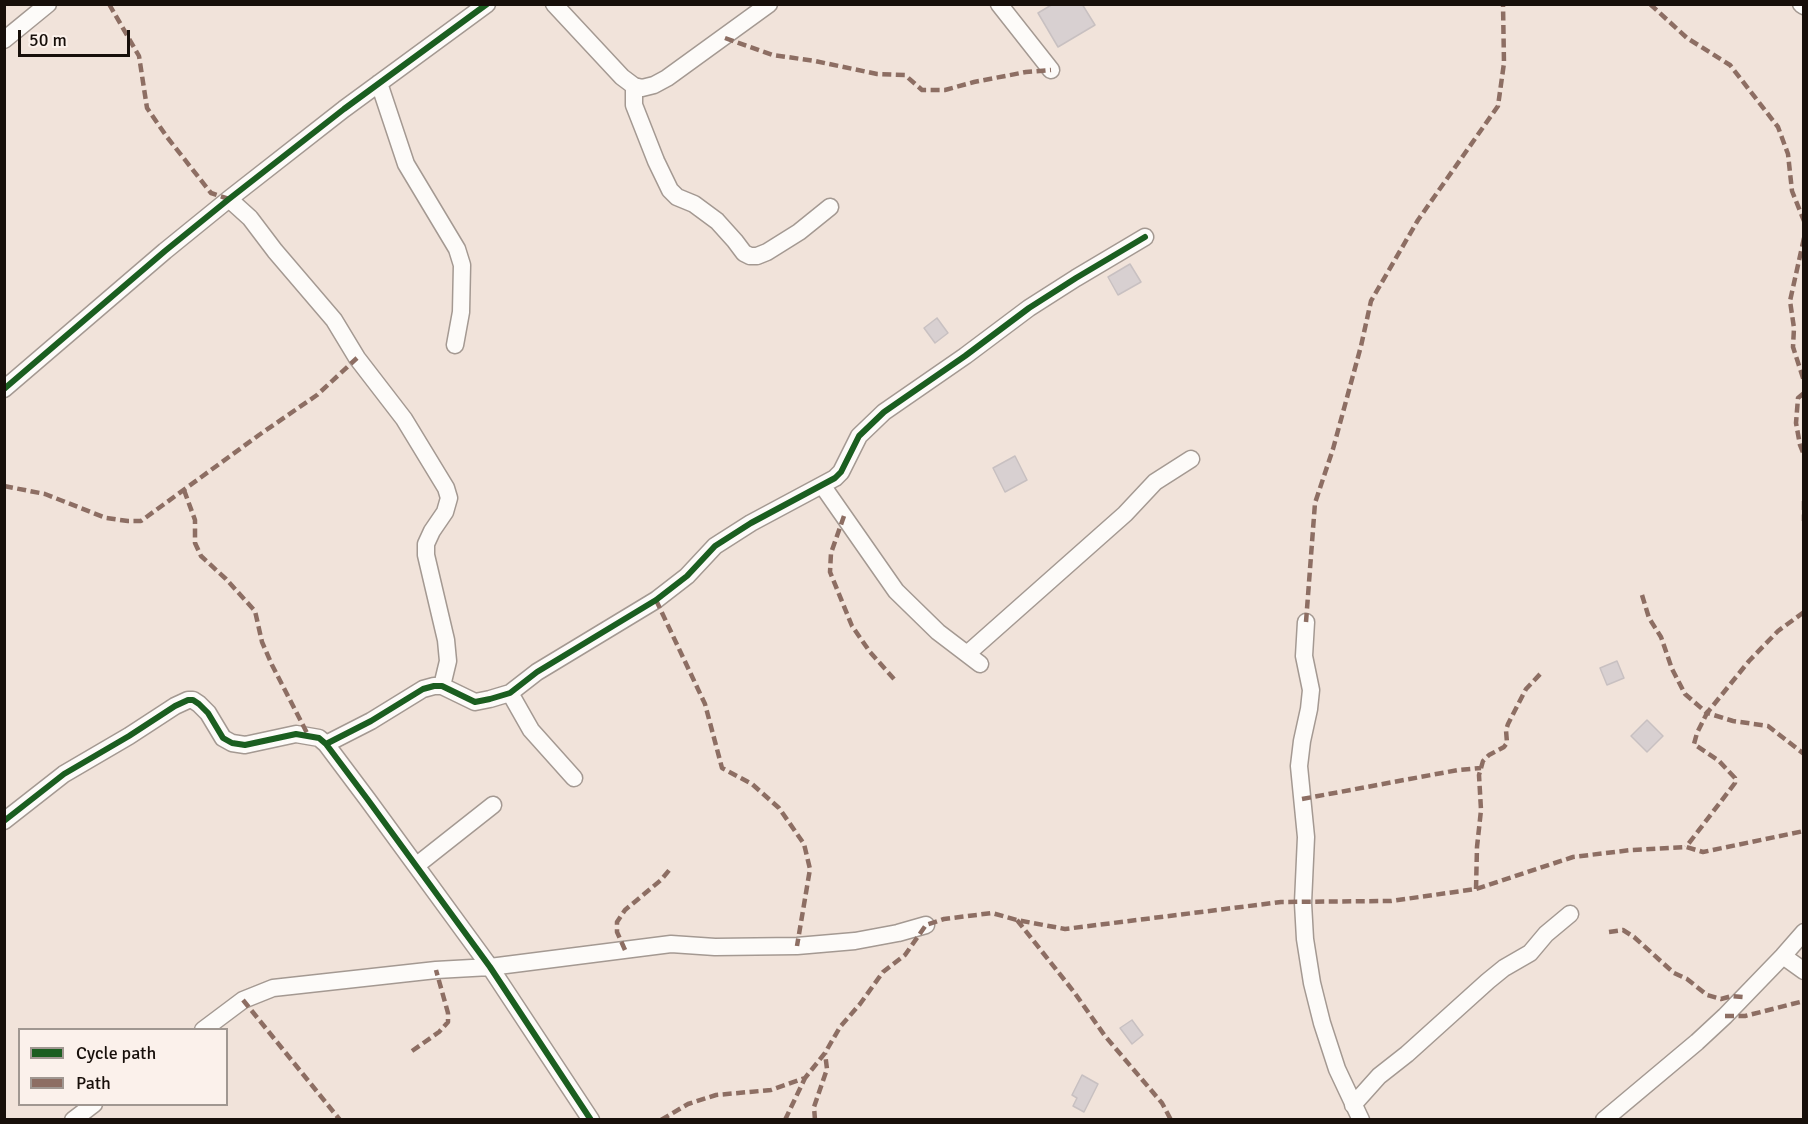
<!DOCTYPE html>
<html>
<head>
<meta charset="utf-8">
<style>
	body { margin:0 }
	#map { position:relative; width:1808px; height:1124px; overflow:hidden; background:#f1e3da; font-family:Signika,sans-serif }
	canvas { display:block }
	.frame { position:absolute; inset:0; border:6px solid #170f0a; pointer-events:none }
	.legend { position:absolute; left:18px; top:1028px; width:210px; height:78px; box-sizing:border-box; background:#fbf1eb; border:2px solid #a09791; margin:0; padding:8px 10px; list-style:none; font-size:18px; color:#170f0a }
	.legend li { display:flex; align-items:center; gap:12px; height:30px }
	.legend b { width:30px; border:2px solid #a09791 }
	.scale { position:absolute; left:18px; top:30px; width:112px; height:27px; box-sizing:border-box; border:3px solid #170f0a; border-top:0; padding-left:8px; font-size:18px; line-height:21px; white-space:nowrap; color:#170f0a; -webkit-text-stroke:4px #fbf1eb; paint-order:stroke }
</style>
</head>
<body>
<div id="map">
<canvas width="1808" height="1124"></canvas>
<div class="frame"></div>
<ul class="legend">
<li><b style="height:8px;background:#1b5e20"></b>Cycle path</li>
<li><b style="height:8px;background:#8d6e63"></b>Path</li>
</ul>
<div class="scale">50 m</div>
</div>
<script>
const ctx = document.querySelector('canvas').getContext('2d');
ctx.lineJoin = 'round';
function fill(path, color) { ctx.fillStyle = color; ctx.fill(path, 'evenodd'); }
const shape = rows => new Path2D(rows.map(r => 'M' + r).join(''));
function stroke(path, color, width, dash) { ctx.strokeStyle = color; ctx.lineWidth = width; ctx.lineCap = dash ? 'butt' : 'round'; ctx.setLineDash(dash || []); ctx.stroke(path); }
const building = shape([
	[1053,4,1082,4,1095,25,1058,47,1038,13,1053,4],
	[1130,264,1141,282,1118,295,1108,277,1130,264],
	[937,318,948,333,935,343,924,328,937,318],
	[1015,456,1027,480,1005,492,993,468,1015,456],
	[1617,661,1624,678,1607,685,1600,668,1617,661],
	[1647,720,1663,736,1647,752,1631,736,1647,720],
	[1132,1020,1143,1035,1132,1044,1120,1028,1132,1020],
	[1082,1075,1098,1084,1084,1112,1073,1106,1077,1098,1072,1095,1082,1075]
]);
fill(building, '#d8d0d1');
stroke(building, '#c8c0c1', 1.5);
const street = shape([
	[554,4,622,77,634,86,642,88,654,85,667,78,769,4],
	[999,4,1051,70],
	[1801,4,1804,6],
	[4,40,48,4],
	[379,83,406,164,457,249,462,265,461,312,455,345],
	[634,86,634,105,656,161,670,190,677,197,694,204,717,221,735,241,744,253,750,256,757,256,767,252,799,232,830,207],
	[229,199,250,218,275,251,334,320,357,358,404,419,446,488,449,498,445,512,432,531,426,544,426,555,446,640,448,661,442,686],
	[4,389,165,251,229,199,344,109,487,4],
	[822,485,896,591,938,632,980,664],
	[1306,622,1304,656,1311,690,1309,709,1302,741,1299,766,1306,837,1303,903,1305,939,1312,983,1322,1023,1337,1069,1361,1120],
	[967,654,1125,514,1155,482,1191,459],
	[510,693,531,730,574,778],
	[326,744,371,721,423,689,434,686,442,686,475,702,490,699,510,693,537,672,656,600,687,576,715,546,751,523,835,478,841,472,859,436,884,412,965,356,1029,308,1076,278,1145,237],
	[4,821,64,774,129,736,175,706,188,700,193,700,199,704,208,713,223,738,232,743,245,745,296,734,319,738,326,744,368,800,490,967,591,1120],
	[417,865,493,805],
	[1783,956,1804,971],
	[203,1030,243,1000,273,988,436,970,490,967,671,944,715,947,797,946,855,941,898,933,926,925],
	[1353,1105,1379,1076,1407,1054,1488,981,1504,968,1530,953,1546,934,1570,914],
	[73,1120,94,1104],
	[1604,1120,1697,1042,1725,1016,1783,956,1804,932]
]);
stroke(street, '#a49992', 19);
stroke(street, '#fdfbf9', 16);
stroke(shape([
	[109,4,139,56,147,108,167,137,211,193,229,199],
	[1650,4,1687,38,1730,65,1778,127,1788,154,1792,191,1804,221],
	[725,38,773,55,815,61,877,74,905,75,922,90,945,90,974,82,1026,72,1051,70],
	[1804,238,1790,301,1794,328,1793,347,1804,381],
	[1804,393,1798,398,1796,423,1800,445,1804,455],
	[4,486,45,494,106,518,128,521,141,521,259,435,317,395,357,358],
	[184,490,195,520,195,543,201,556,226,579,255,611,262,642,272,665,308,735],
	[1804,501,1804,521],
	[844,516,831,553,830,572,852,626,870,652,894,679],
	[1642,595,1649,618,1661,637,1672,669,1685,694,1707,713,1697,733,1694,744,1719,761,1735,778,1735,783,1686,847],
	[656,600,705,704,722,768,752,784,779,808,804,844,810,869,797,946],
	[1804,612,1778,631,1749,661,1707,713,1733,721,1768,726,1804,754],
	[1306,622,1315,503,1333,449,1361,346,1371,301,1418,220,1498,106,1504,63,1503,4],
	[1302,799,1458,770,1481,768],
	[1476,889,1477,847,1481,810,1479,775,1483,761,1489,755,1504,747,1507,743,1506,730,1508,724,1526,689,1543,671],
	[1017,920,1074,992,1105,1036,1162,1103,1171,1120],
	[1609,932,1623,930,1634,937,1674,973,1687,979,1707,995,1721,999,1732,996,1743,997],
	[625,950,617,932,617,922,625,910,661,880,671,868],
	[243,1000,340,1120],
	[1725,1016,1745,1016,1804,1001],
	[412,1051,439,1032,448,1022,448,1013,436,970],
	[661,1120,688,1104,716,1095,771,1090,805,1078,825,1053,840,1027,860,1004,883,972,905,955,926,925,944,919,992,913,1017,920,1065,929,1281,902,1391,901,1476,889,1573,857,1631,850,1686,847,1703,852,1804,831],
	[785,1120,805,1078],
	[815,1120,814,1107,827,1069,825,1053]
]), '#8d6e63', 4.5, [9, 4.5]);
stroke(shape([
	[4,389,165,251,229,199,344,109,487,4],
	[326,744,371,721,423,689,434,686,442,686,475,702,490,699,510,693,537,672,656,600,687,576,715,546,751,523,835,478,841,472,859,436,884,412,965,356,1029,308,1076,278,1145,237],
	[4,821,64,774,129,736,175,706,188,700,193,700,199,704,208,713,223,738,232,743,245,745,296,734,319,738,326,744,368,800,490,967,591,1120]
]), '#1b5e20', 6);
</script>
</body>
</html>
